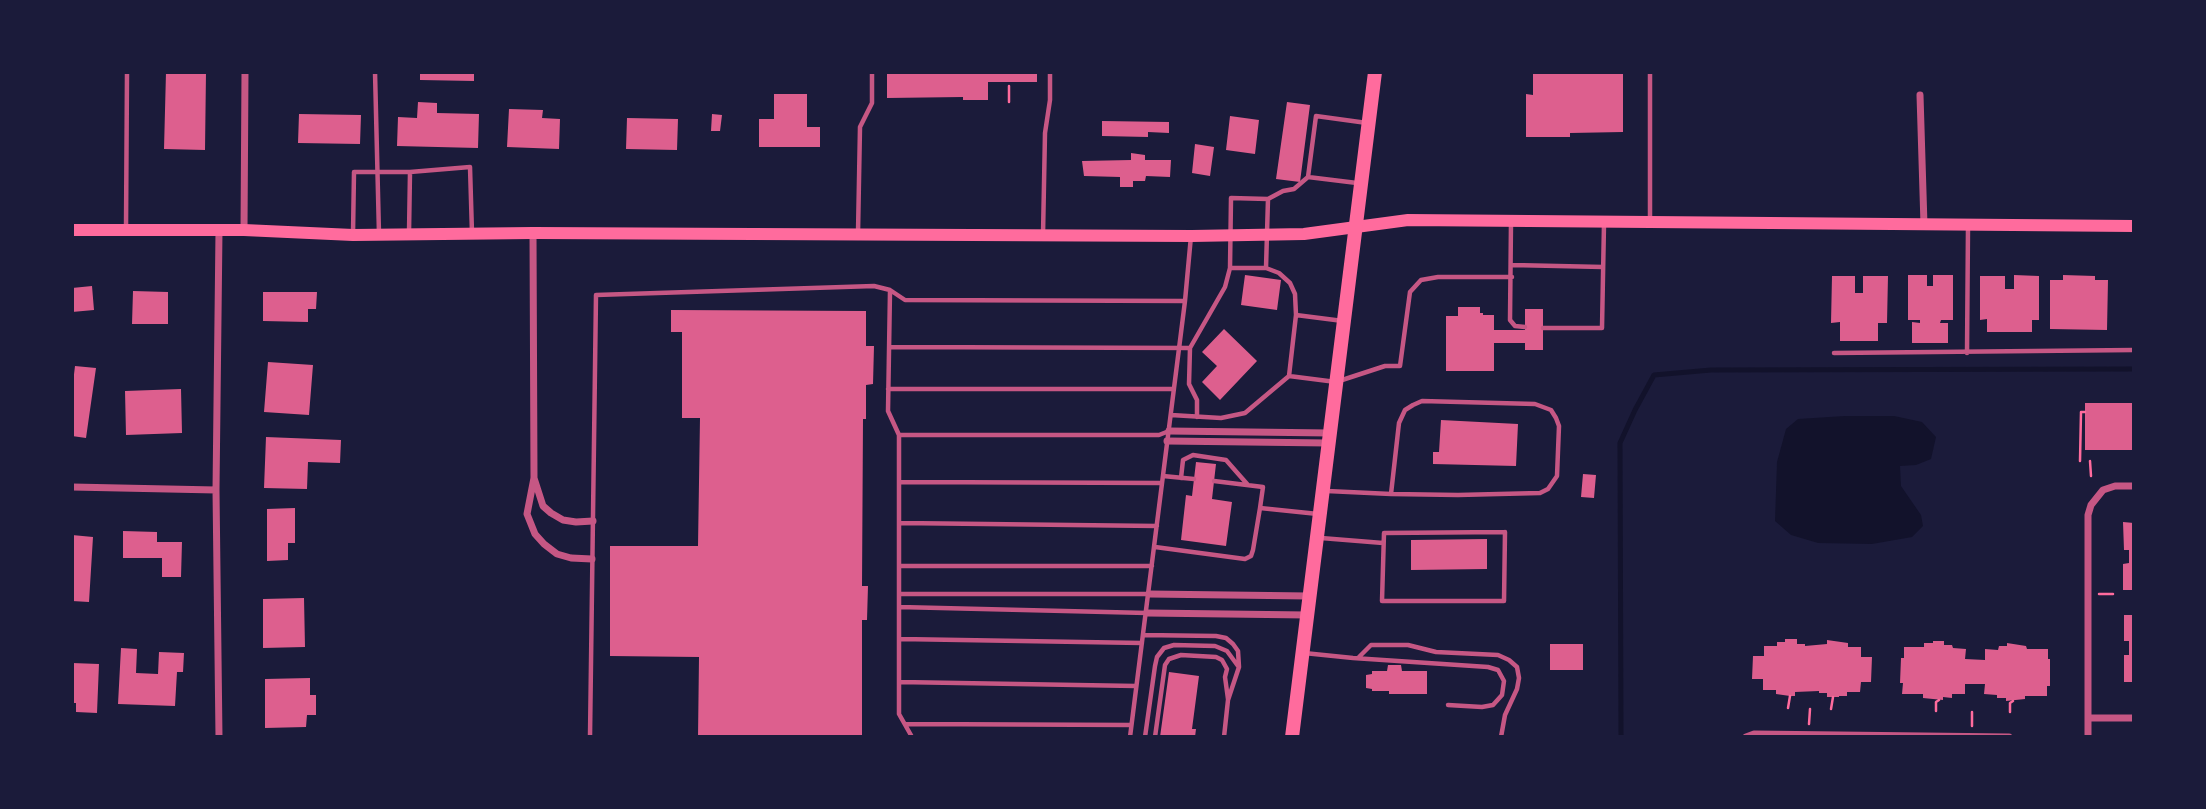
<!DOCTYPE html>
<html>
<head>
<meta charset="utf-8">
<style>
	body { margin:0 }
	#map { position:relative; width:2206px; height:809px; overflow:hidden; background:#1b1b3a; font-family:"Fira Sans",sans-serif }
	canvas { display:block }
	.frame { position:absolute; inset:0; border:74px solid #1b1b3a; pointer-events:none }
</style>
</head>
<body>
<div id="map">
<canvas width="2206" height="809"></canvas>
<div class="frame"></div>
</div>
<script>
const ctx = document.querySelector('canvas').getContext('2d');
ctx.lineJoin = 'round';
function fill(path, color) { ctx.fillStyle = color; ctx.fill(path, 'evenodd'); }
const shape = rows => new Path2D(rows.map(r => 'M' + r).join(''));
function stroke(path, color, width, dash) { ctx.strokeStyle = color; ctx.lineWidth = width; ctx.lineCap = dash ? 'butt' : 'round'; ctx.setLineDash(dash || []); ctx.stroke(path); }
fill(shape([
	[1845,416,1894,416,1922,422,1936,437,1931,459,1916,465,1900,466,1901,486,1921,515,1923,526,1912,537,1872,544,1818,543,1791,535,1775,521,1777,462,1786,429,1798,419]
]), '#12122b');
stroke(shape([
	[1621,737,1620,443,1635,410,1654,375,1711,370,2134,369]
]), '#12122b', 5);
fill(shape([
	[166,72,206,72,205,150,164,149],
	[420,72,474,72,474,81,420,80],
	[887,72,1037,72,1037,82,988,82,988,100,963,100,963,97,887,98],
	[1533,72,1623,72,1623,132,1570,133,1570,137,1526,137,1526,94,1533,95],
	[774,94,807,94,807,127,820,127,820,147,759,147,759,119,774,119],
	[418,102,437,103,437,113,479,114,478,148,397,146,398,117,417,118],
	[1287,102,1310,105,1300,182,1276,179],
	[509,109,543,110,542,118,560,119,559,149,507,147],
	[299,114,361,115,360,144,298,143],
	[712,114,722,115,720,131,711,131],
	[1230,116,1259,120,1255,154,1226,150],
	[627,118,678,119,677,150,626,149],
	[1102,121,1169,122,1169,133,1148,132,1148,137,1102,136],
	[1195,144,1214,147,1210,176,1192,173],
	[1131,153,1145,155,1145,160,1171,160,1170,177,1146,176,1145,181,1133,181,1133,187,1120,187,1120,177,1084,176,1082,161,1131,160],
	[1245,275,1281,280,1277,310,1241,305],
	[1908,275,1927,275,1927,286,1933,286,1933,275,1953,275,1953,320,1941,320,1940,323,1948,323,1948,343,1912,343,1912,322,1920,323,1920,320,1908,320],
	[2014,275,2039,276,2039,320,2032,320,2032,332,1987,332,1987,319,1980,320,1980,276,2005,276,2005,289,2014,289],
	[2063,275,2095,276,2095,280,2108,280,2107,330,2050,329,2050,280,2063,280],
	[1832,276,1855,276,1855,293,1863,293,1863,276,1888,276,1887,323,1878,323,1878,341,1840,341,1840,322,1831,323],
	[92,286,94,310,72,312,72,288],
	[133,291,168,292,168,324,132,324],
	[263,292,317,292,316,309,308,309,308,322,263,321],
	[1458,307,1480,307,1480,313,1483,313,1483,315,1494,315,1494,330,1525,330,1525,309,1543,309,1543,350,1525,350,1525,343,1494,343,1494,371,1446,371,1446,316,1458,316],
	[671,310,866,311,866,346,874,346,873,384,866,385,866,419,863,419,862,586,868,586,867,620,862,620,862,737,698,737,699,657,610,656,610,546,698,546,700,418,682,418,682,332,671,332],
	[1224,329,1257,361,1220,400,1202,382,1217,366,1202,352],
	[268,362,313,365,309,415,264,412],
	[75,366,96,368,86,438,72,436,72,391],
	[181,389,182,433,126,435,125,391],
	[2085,403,2134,403,2134,450,2085,450],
	[1441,420,1518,424,1516,466,1433,464,1433,452,1439,452],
	[266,437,341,440,340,463,308,462,307,489,264,488],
	[1196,462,1216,464,1212,499,1232,502,1226,546,1181,540,1186,495,1192,496],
	[1583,474,1596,475,1594,498,1581,497],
	[295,508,295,543,288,543,288,560,267,561,267,509],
	[2123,522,2134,523,2134,590,2123,590,2123,564,2129,563,2129,550,2124,550],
	[123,531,157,532,157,542,182,542,181,577,162,577,162,558,123,558],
	[72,535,93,537,89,602,72,601],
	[1487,539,1487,569,1411,570,1411,540],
	[304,598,305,647,263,648,263,599],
	[2124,615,2134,615,2134,682,2124,682,2124,655,2129,655,2129,641,2124,641],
	[1785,639,1797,639,1797,644,1805,644,1805,646,1827,644,1827,640,1848,643,1848,647,1861,647,1861,657,1872,657,1871,682,1861,682,1860,692,1847,692,1847,696,1839,696,1839,697,1827,697,1827,693,1819,693,1819,691,1795,692,1795,696,1790,696,1776,694,1776,690,1763,690,1763,679,1752,679,1753,656,1764,656,1764,646,1777,646,1777,642,1785,642],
	[1933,641,1944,641,1944,645,1952,645,1953,648,1966,649,1965,659,1985,660,1985,649,1998,650,1999,646,2007,646,2007,643,2026,646,2027,649,2048,649,2048,659,2050,659,2050,686,2047,686,2047,696,2025,696,2025,699,2006,701,2006,698,1997,698,1997,695,1984,694,1985,684,1965,684,1965,694,1952,694,1952,698,1943,697,1943,700,1923,698,1923,694,1902,694,1903,683,1900,683,1901,658,1904,658,1904,647,1924,647,1924,643,1933,643],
	[1550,644,1583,644,1583,670,1550,670],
	[121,648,137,649,136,673,158,674,159,652,184,653,183,672,177,672,175,706,118,704],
	[72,663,99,664,97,713,76,712,76,703,72,703],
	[1388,665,1401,665,1402,671,1427,671,1427,694,1389,694,1389,691,1372,691,1372,689,1366,688,1366,675,1372,674,1372,671,1387,671],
	[1169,672,1199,676,1192,729,1196,729,1195,737,1160,737],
	[310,678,310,695,316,695,316,715,307,715,306,727,265,728,265,679]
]), '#dd5f8e');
stroke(shape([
	[1009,86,1009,102],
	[2080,461,2081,412,2085,412],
	[2090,461,2091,476],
	[2099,594,2113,594],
	[1788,708,1790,696],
	[1831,709,1833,697],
	[1936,711,1936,702,1939,700],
	[2010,712,2010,703,2013,701],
	[1809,724,1810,709],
	[1972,726,1972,712]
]), '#ff6b9d', 2.5);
stroke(shape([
	[375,72,379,234],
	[1650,72,1650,219],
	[410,172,470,167,472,233],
	[1357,183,1308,177,1316,116,1367,123],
	[1268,199,1231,198,1230,268,1266,268,1268,199,1283,191,1294,189,1308,177],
	[1511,222,1510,320,1515,326,1525,327],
	[126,229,127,72],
	[858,233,860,127,872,103,872,72],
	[353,234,354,172,410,172,409,233],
	[1043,235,1045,133,1050,100,1050,72],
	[1512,265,1603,267],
	[1266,268,1279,273,1290,283,1295,294,1296,315],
	[890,291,888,411,899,435,899,714,912,737],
	[1343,321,1296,315,1289,376,1336,382,1385,366,1400,366,1410,292,1421,280,1438,277,1512,277],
	[1543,328,1602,328,1604,224],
	[889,347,1190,348,1225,287,1230,268],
	[1190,348,1189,384,1197,400,1197,417],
	[1834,353,2134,350],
	[1967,353,1968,227],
	[888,389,1174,389],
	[1171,415,1221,418,1245,413,1289,376],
	[899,435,1159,435,1169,431],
	[1163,476,1194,479],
	[1181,478,1183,460,1193,455,1226,460,1248,485],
	[1214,481,1263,487,1260,508],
	[900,482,1162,483],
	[1327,491,1391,494,1458,495,1540,493,1548,489,1557,476,1559,426,1556,418,1551,410,1535,404,1422,401,1413,405,1405,410,1399,423,1391,494],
	[900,523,1157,526],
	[1505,532,1504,601,1382,601,1384,533,1505,532],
	[1321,538,1383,543],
	[1155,547,1245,559,1251,556,1253,550,1260,508,1318,514],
	[900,566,1152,566],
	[899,594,1149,594],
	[899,607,1147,613],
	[1143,635,1216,636,1226,638,1233,644,1238,651,1239,667,1228,700,1224,737],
	[900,639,1142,643],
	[1304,653,1353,658,1488,667,1498,670,1504,681,1502,695,1493,705,1482,707,1448,705],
	[1359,657,1371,645,1408,645,1436,652,1498,655,1509,660,1517,667,1519,678,1517,689,1505,715,1501,737],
	[899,682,1136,686],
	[905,724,1131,725],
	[590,737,596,295,874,286,890,290,905,300,1185,301],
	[1130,737,1185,301,1191,236],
	[1145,737,1155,666,1157,657,1164,648,1174,645,1215,646,1227,651,1238,666],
	[1155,737,1165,665,1169,659,1181,655,1216,657,1222,660,1227,669,1225,677,1228,699]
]), '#c65784', 4.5);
stroke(shape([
	[1920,95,1924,225],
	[244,230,245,72],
	[533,233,534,478,527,514,535,534,544,544,557,554,571,558,592,559],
	[1169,431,1330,433],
	[1167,441,1328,443],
	[534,478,543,506,551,513,563,520,576,522,593,521],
	[72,487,216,490],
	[1149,594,1309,596],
	[1147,613,1307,615],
	[2088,718,2134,718],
	[219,737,216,490,219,231],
	[1746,737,1754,734,2009,737],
	[2088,737,2088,515,2091,505,2103,490,2115,486,2134,486]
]), '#c65784', 7);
stroke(shape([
	[72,230,244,230,353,235,533,233,1192,236,1304,234,1408,220,2134,226]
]), '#ff6b9d', 12);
stroke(shape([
	[1292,737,1375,72]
]), '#ff6b9d', 14);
</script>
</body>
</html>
